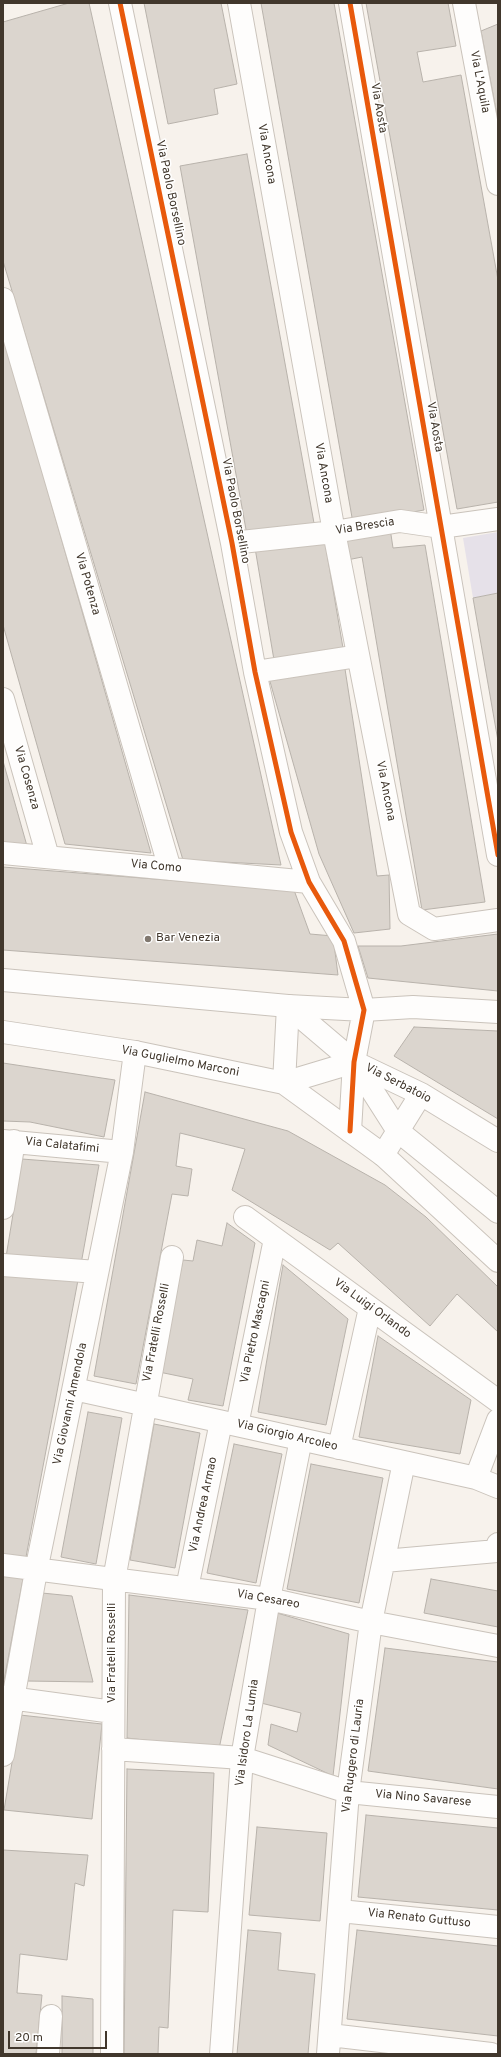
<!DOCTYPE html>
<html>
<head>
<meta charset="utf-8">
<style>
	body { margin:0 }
	#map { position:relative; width:501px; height:2057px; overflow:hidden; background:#f7f2ec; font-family:Overpass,sans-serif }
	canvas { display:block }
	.frame { position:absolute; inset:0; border:4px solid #41372c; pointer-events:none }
	.scale { position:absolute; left:8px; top:2031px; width:99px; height:18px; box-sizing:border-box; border:2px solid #41372c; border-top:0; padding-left:5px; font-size:12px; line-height:14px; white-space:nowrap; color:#41372c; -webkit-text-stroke:3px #fff; paint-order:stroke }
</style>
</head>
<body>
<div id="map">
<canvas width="501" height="2057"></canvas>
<div class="frame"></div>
<div class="scale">20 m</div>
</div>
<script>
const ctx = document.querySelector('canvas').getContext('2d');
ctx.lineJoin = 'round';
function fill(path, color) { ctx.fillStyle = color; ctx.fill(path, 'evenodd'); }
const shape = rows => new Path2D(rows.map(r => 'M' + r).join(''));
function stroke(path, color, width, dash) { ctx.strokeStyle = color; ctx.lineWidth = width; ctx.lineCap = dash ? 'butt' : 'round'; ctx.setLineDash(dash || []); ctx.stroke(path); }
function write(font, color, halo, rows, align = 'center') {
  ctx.font = font + ' Overpass,sans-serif'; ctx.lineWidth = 3; ctx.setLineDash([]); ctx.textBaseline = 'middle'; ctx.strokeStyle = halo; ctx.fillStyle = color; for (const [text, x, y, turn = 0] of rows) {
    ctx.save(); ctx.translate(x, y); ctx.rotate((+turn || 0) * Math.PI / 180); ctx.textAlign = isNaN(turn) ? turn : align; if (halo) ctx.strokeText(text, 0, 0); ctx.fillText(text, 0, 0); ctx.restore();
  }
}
fill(shape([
	[498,532,498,593,473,598,463,538]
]), '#e6e1e9');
const building = shape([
	[69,3,89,3,281,865,183,860,3,261,3,22,69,3],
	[144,3,221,3,237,84,214,89,218,114,168,124,144,3],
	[261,3,334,3,424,510,353,523,261,3],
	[366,3,448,3,456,46,417,52,423,82,461,75,498,280,498,502,457,509,366,3],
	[498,24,498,120,481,31,498,24],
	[247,154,314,523,247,535,180,166,247,154],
	[3,334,151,853,65,844,3,625,3,334],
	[390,528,393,548,425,545,485,902,422,910,362,557,347,560,343,537,390,528],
	[324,536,343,648,274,660,255,548,324,536],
	[498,593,498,741,473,598,498,593],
	[345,669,377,876,389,875,390,929,354,933,319,854,269,678,345,669],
	[3,761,27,846,3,844,3,761],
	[3,867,294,890,310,934,333,936,338,975,3,950,3,867],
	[498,934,498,991,368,978,358,946,401,946,498,934],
	[414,1027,498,1031,498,1119,394,1056,414,1027],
	[3,1063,115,1080,104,1137,30,1122,3,1121,3,1063],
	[145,1092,288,1131,385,1185,426,1217,498,1287,498,1332,457,1294,430,1326,338,1243,330,1250,232,1190,245,1149,180,1133,176,1166,192,1169,188,1196,172,1194,136,1384,94,1376,145,1092],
	[22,1159,99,1165,81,1264,6,1257,22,1159],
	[227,1223,255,1243,223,1406,188,1400,193,1379,159,1372,183,1260,193,1261,197,1240,222,1246,227,1223],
	[283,1265,348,1319,326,1425,258,1412,283,1265],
	[3,1273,78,1280,26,1557,3,1554,3,1273],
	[378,1336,471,1400,460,1454,359,1437,378,1336],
	[88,1412,122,1418,96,1564,61,1557,88,1412],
	[154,1424,200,1433,175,1568,130,1560,154,1424],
	[234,1444,282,1454,256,1583,207,1573,234,1444],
	[311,1464,383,1478,359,1603,287,1589,311,1464],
	[3,1575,23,1579,3,1686,3,1575],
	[431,1579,498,1591,498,1627,424,1613,431,1579],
	[42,1593,72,1596,93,1682,26,1681,42,1593],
	[129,1595,248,1610,219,1749,127,1738,129,1595],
	[277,1613,349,1634,333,1776,268,1745,271,1724,297,1732,301,1713,261,1703,277,1613],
	[385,1648,498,1662,498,1789,368,1771,385,1648],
	[20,1715,102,1724,92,1819,4,1810,20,1715],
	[127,1769,214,1773,208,1912,173,1910,168,2028,159,2027,158,2054,124,2054,127,1769],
	[366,1815,498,1828,498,1910,358,1897,366,1815],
	[257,1827,327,1833,320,1921,249,1915,257,1827],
	[3,1850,88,1855,84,1886,75,1883,67,1960,20,1954,17,1993,42,1995,36,2054,3,2054,3,1850],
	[248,1930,281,1933,278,1970,315,1974,308,2054,237,2054,248,1930],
	[357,1930,498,1946,498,2036,347,2019,357,1930],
	[62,1996,93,1999,93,2054,62,2054,62,1996]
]);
fill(building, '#dbd5ce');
stroke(building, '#b8b2ab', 1);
const minor = shape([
	[120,3,232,543,255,672,291,832,309,882,344,941,364,1010,354,1062,350,1131],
	[239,3,334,532,409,914,434,929,498,920],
	[350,3,498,855],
	[464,3,498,184],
	[3,299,170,869],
	[232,543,334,532,400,521,441,527,498,519],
	[255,672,358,656],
	[3,699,48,857],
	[3,853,309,882],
	[354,1062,421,1094,498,1141],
	[284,1083,288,1006,364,1010,413,1007,498,1012],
	[3,1141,122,1152],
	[383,1155,421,1094],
	[3,1208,14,1141],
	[245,1217,498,1401],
	[3,1265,97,1272],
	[74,1389,476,1478,498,1487],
	[237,1425,275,1239],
	[339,1448,370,1308],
	[476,1478,498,1420],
	[384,1561,497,1551,498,1544],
	[3,1565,269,1599,371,1622,498,1646],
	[187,1588,221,1422],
	[3,1697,113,1712],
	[113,1749,242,1758,348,1792,498,1807],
	[3,1755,36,1571,122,1152,135,1052],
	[340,1911,498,1927],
	[330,2035,491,2054],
	[48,2054,51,2016],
	[112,2054,114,1580,172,1257],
	[221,2054,242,1758,269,1599,301,1439],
	[328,2054,348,1792,371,1622,404,1462]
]);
const tertiary = shape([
	[3,980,288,1006,354,1062,398,1131,498,1212],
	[3,1032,135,1052,284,1083,354,1062],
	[284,1083,383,1155,498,1261]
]);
stroke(minor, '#cac3bb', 24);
stroke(tertiary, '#cac3bb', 24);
stroke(minor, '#fefdfc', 22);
stroke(tertiary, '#fefdfc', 22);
stroke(shape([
	[120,3,232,543,255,672,291,832,309,882,344,941,364,1010,354,1062,350,1131],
	[350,3,498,855]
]), '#e8590c', 5);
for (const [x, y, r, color] of [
	[148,939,4,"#81786f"]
]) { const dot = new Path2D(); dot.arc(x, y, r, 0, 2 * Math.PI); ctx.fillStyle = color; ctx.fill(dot); stroke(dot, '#fff', 1.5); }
write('12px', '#41372c', '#fff', [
	["Via L'Aquila",479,82,79],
	["Via Aosta",378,108,80],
	["Via Ancona",266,154,80],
	["Via Paolo Borsellino",170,193,78],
	["Via Aosta",434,427,80],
	["Via Ancona",323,473,80],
	["Via Paolo Borsellino",235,511,79],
	["Via Brescia",365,527,-9],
	["Via Potenza",87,584,74],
	["Via Cosenza",26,778,74],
	["Via Ancona",385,791,79],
	["Via Como",156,867,5],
	["Via Guglielmo Marconi",180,1062,11],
	["Via Serbatoio",398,1084,27],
	["Via Calatafimi",62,1146,6],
	["Via Luigi Orlando",372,1309,36],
	["Via Pietro Mascagni",256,1332,-78],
	["Via Fratelli Rosselli",157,1333,-79],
	["Via Giovanni Amendola",71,1404,-78],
	["Via Giorgio Arcoleo",287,1436,13],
	["Via Andrea Armao",204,1505,-78],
	["Via Cesareo",268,1600,10],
	["Via Fratelli Rosselli",113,1653,-90],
	["Via Isidoro La Lumia",248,1733,-82],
	["Via Ruggero di Lauria",354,1756,-83],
	["Via Nino Savarese",423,1799,5],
	["Via Renato Guttuso",419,1919,6]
]);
write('12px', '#41372c', '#fff', [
	["Bar Venezia",156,939]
], 'left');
</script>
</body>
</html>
